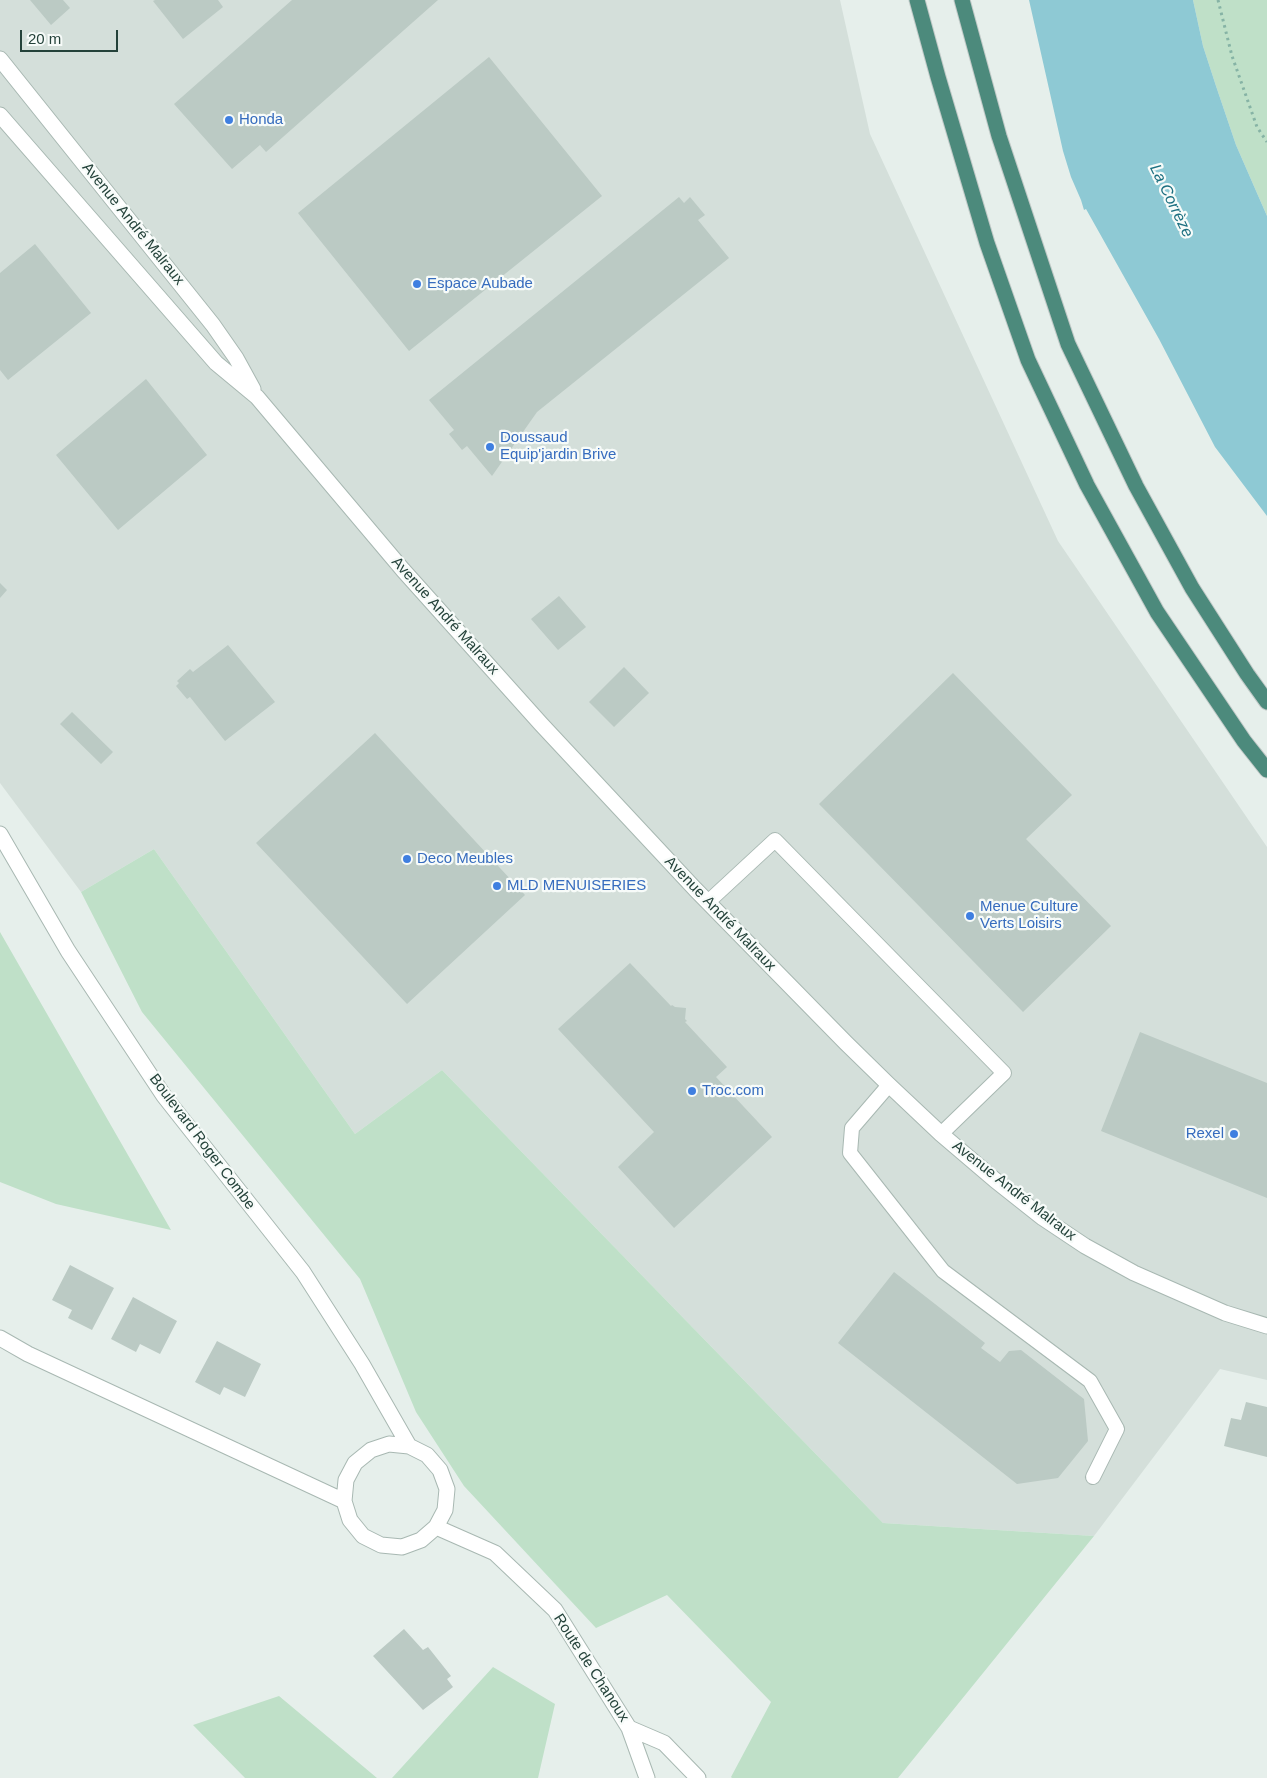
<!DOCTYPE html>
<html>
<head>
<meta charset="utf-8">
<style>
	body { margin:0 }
	#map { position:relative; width:1267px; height:1778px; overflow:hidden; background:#e6efeb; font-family:Helvetica,sans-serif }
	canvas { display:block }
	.scale { position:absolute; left:20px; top:30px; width:98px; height:22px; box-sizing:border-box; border:2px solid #24423a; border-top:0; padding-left:6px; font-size:15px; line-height:18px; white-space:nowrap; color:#24423a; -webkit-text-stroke:4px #f7fbf9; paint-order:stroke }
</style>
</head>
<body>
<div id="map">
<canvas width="1267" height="1778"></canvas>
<div class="scale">20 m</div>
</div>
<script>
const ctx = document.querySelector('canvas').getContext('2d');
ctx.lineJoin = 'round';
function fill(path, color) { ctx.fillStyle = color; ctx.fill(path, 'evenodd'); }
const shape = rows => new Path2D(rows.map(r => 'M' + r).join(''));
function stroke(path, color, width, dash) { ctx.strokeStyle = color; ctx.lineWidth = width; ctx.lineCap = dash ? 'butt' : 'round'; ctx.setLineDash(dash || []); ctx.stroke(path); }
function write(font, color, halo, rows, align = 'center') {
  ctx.font = font + ' Helvetica,sans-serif'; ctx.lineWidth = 4.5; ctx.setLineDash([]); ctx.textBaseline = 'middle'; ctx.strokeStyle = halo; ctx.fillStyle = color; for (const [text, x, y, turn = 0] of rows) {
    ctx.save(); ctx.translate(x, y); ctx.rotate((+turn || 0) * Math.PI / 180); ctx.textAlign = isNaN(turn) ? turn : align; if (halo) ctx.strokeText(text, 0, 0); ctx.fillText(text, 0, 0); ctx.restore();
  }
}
fill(shape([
	[0,0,840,0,870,134,1058,541,1267,847,1267,1380,1220,1369,1094,1536,883,1523,442,1070,355,1134,154,849,81,892,0,783]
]), '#d4dfda');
fill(shape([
	[1193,0,1267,0,1267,216,1236,145,1216,86,1203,46],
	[154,849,355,1134,442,1070,883,1523,1094,1536,898,1778,732,1778,731,1777,771,1702,667,1595,596,1628,464,1486,416,1412,360,1279,142,1012,81,892],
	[0,932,171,1230,56,1204,0,1182],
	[493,1667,555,1704,538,1778,392,1778],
	[279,1696,377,1778,245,1778,193,1725]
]), '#bfe0c8');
fill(shape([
	[1029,0,1193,0,1203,46,1216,86,1236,145,1267,216,1267,516,1215,447,1159,339,1086,209,1084,210,1081,200,1071,177,1063,151]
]), '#8ec9d4');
fill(shape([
	[30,0,63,0,70,8,51,25],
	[155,0,218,0,223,7,183,39,153,1],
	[292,0,438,0,266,152,260,145,232,169,174,104],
	[489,57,602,196,409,351,298,213],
	[679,197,684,203,690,197,705,215,698,220,729,258,537,412,492,476,467,446,462,450,449,434,454,430,429,400],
	[35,244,91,313,8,380,0,370,0,273],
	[146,379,207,455,118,530,56,455],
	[0,583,7,590,0,598],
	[559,596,586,627,558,650,531,619],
	[228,645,275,702,225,741,190,697,187,699,176,686,179,683,177,681,190,669,193,672],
	[624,667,649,693,614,727,589,702],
	[953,673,1072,795,1026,839,1111,926,1023,1012,819,804],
	[72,712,113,752,101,764,60,724],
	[375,733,525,895,407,1004,256,843],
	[630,963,671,1006,672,1005,675,1007,686,1008,685,1019,687,1021,685,1022,727,1067,716,1077,772,1137,674,1228,618,1167,654,1132,558,1029],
	[1140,1032,1267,1083,1267,1198,1101,1131],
	[70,1265,114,1288,92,1330,68,1318,72,1310,52,1300],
	[894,1272,985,1343,981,1348,1000,1362,1009,1351,1021,1350,1084,1399,1088,1441,1058,1478,1017,1484,838,1343],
	[133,1297,177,1321,160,1354,140,1344,136,1352,111,1339],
	[217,1341,261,1364,245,1397,224,1387,220,1395,195,1382],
	[1246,1402,1267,1407,1267,1457,1224,1446,1231,1418,1241,1420],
	[404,1629,423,1650,428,1647,451,1676,447,1679,453,1687,423,1710,373,1656]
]), '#bbcac4');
const service = shape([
	[708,902,775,840,1004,1073,941,1134],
	[889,1085,852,1128,850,1153,943,1271,1090,1381,1117,1429,1093,1477]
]);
const minor = shape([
	[0,834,68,951,164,1096,303,1272,362,1364,409,1446],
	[0,1338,28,1354,344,1501,350,1520,363,1536,381,1545,402,1547,421,1540,436,1527,445,1510,447,1489,440,1470,427,1455,409,1446,389,1444,371,1450,355,1463,346,1480,344,1501],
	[436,1527,495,1553,555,1610,629,1728,647,1778],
	[629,1728,664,1743,698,1778]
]);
const tertiary = shape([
	[0,59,213,325,236,358,253,389],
	[0,115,216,363,257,397,403,570,541,724,695,889,846,1043,889,1085,941,1134,995,1180,1043,1218,1085,1246,1134,1273,1225,1313,1267,1326]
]);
const trunk = shape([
	[917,0,938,77,987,243,1028,360,1087,485,1157,612,1244,741,1267,770],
	[962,0,999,136,1068,344,1136,486,1192,588,1247,674,1267,702]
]);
stroke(service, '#a8b8b2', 16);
stroke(minor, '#a8b8b2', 17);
stroke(tertiary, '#a8b8b2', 17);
stroke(trunk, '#c2cac8', 17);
stroke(shape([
	[1218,0,1232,56,1257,127,1267,142]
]), '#86b3a5', 3, [2.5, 4]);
stroke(service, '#fff', 14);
stroke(minor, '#fff', 15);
stroke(tertiary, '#fff', 15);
stroke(trunk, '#4c8a7c', 15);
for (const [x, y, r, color] of [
	[229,120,5,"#3f7fe0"],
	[417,284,5,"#3f7fe0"],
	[490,447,5,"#3f7fe0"],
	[407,859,5,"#3f7fe0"],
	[497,886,5,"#3f7fe0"],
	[970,916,5,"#3f7fe0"],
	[692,1091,5,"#3f7fe0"],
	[1234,1134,5,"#3f7fe0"]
]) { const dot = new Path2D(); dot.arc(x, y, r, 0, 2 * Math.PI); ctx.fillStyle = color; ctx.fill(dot); stroke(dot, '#f7fbf9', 2); }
write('15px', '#366cbe', '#f7fbf9', [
	["Honda",239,120],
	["Espace Aubade",427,284],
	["Doussaud",500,438],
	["Equip'jardin Brive",500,455],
	["Deco Meubles",417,859],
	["MLD MENUISERIES",507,886],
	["Menue Culture",980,907],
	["Verts Loisirs",980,924],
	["Troc.com",702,1091],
	["Rexel",1224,1134,"right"]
], 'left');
write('15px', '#24423a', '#f7fbf9', [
	["Avenue André Malraux",133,224,51],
	["Avenue André Malraux",445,616,48],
	["Avenue André Malraux",720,914,46],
	["Boulevard Roger Combe",202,1142,53],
	["Avenue André Malraux",1014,1191,38],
	["Route de Chanoux",591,1668,57]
]);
write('italic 16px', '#1c6f80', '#f7fbf9', [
	["La Corrèze",1171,201,64]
]);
</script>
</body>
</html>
